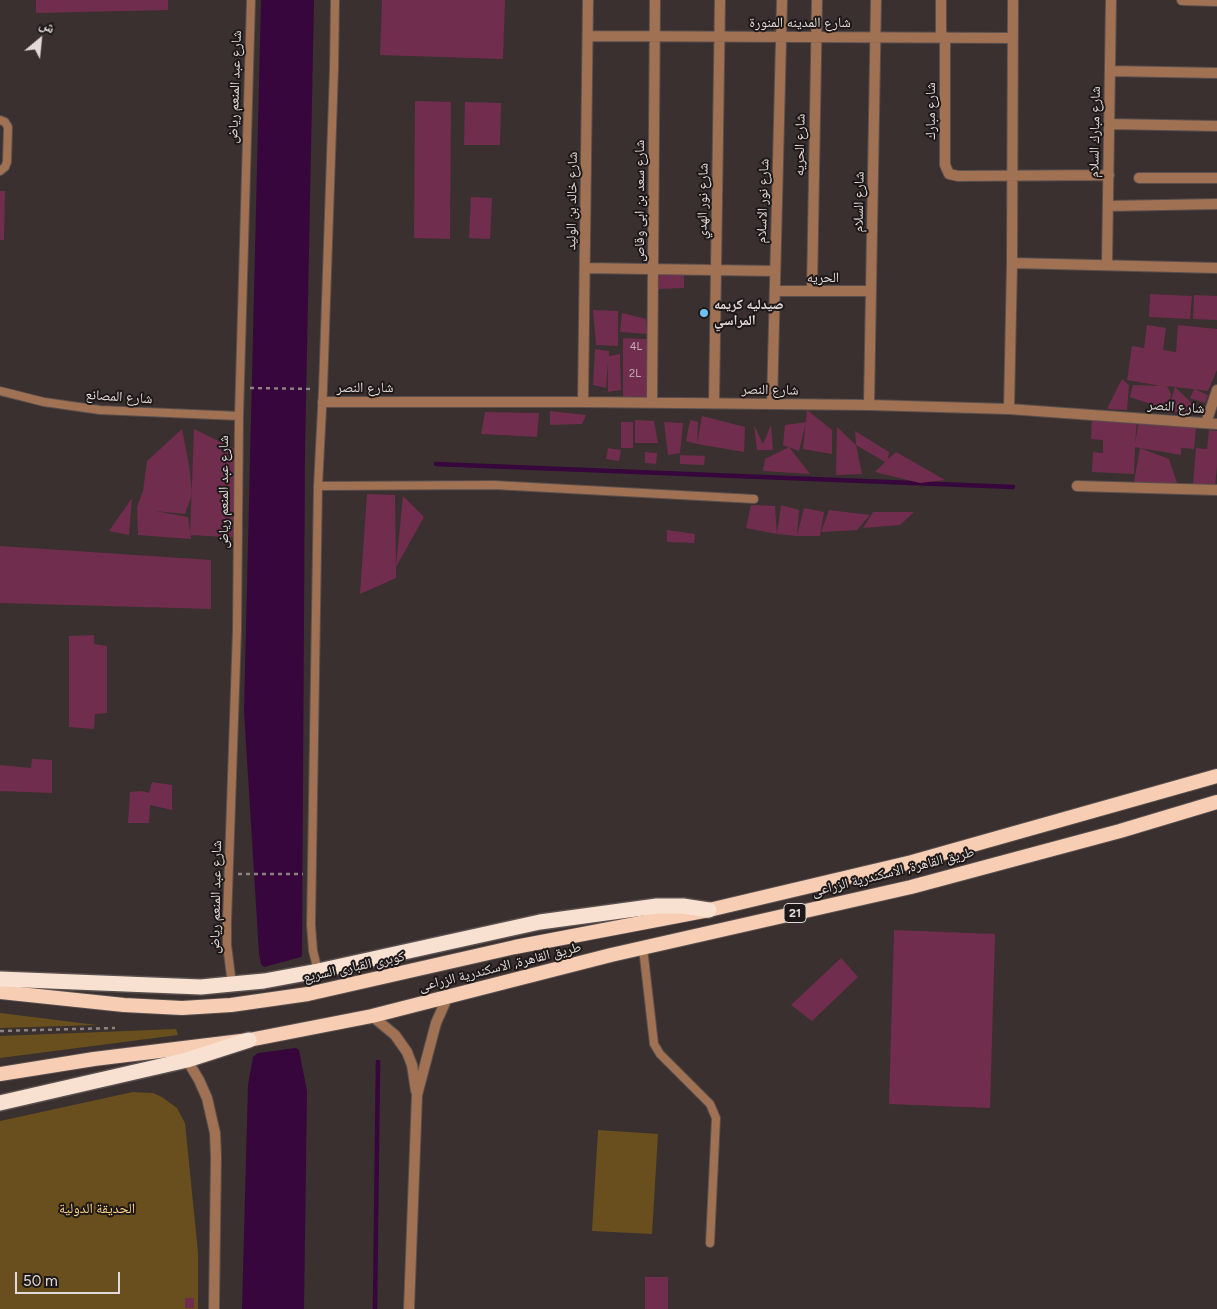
<!DOCTYPE html>
<html>
<head>
<meta charset="utf-8">
<style>
	body { margin:0 }
	#map { position:relative; width:1217px; height:1309px; overflow:hidden; background:#3a302f; font-family:Figtree,"Noto Naskh Arabic",sans-serif }
	canvas { display:block }
	.north { position:absolute; left:15px; top:15px; width:50px; height:50px; -webkit-text-stroke:4px #1e1918; paint-order:stroke; rotate:28deg; font-size:14px; font-weight:700; line-height:20px; text-align:center; color:#e1dad9 }
	.north::after { content:''; display:block; margin:auto; width:18px; height:22px; background:#e1dad9; clip-path:polygon(50% 0,100% 100%,50% 72%,0 100%) }
	.scale { position:absolute; left:15px; top:1272px; width:105px; height:22px; box-sizing:border-box; border:2px solid #e1dad9; border-top:0; padding-left:6px; font-size:15px; line-height:18px; white-space:nowrap; color:#e1dad9; -webkit-text-stroke:4px #1e1918; paint-order:stroke }
</style>
</head>
<body>
<div id="map">
<canvas width="1217" height="1309"></canvas>
<div class="north">ش</div>
<div class="scale">50 m</div>
</div>
<script>
const ctx = document.querySelector('canvas').getContext('2d');
ctx.lineJoin = 'round';
function fill(path, color) { ctx.fillStyle = color; ctx.fill(path, 'evenodd'); }
const shape = rows => new Path2D(rows.map(r => 'M' + r).join(''));
function stroke(path, color, width, dash) { ctx.strokeStyle = color; ctx.lineWidth = width; ctx.lineCap = dash ? 'butt' : 'round'; ctx.setLineDash(dash || []); ctx.stroke(path); }
function write(font, color, halo, rows, align = 'center') {
  ctx.font = font + ' Figtree,"Noto Naskh Arabic",sans-serif'; ctx.lineWidth = 4; ctx.setLineDash([]); ctx.textBaseline = 'middle'; ctx.strokeStyle = halo; ctx.fillStyle = color; for (const [text, x, y, turn = 0] of rows) {
    ctx.save(); ctx.translate(x, y); ctx.rotate((+turn || 0) * Math.PI / 180); ctx.textAlign = isNaN(turn) ? turn : align; if (halo) ctx.strokeText(text, 0, 0); ctx.fillText(text, 0, 0); ctx.restore();
  }
}
fill(shape([
	[0,1013,97,1025,0,1028],
	[176,1029,178,1035,0,1058,0,1036],
	[133,1092,153,1093,162,1097,177,1108,185,1123,198,1252,198,1309,0,1309,0,1121],
	[598,1130,658,1134,652,1234,592,1231]
]), '#684f1d');
fill(shape([
	[261,0,314,0,305,450,302,955,301,957,264,967,261,964,259,953,244,711],
	[296,1048,299,1050,307,1091,304,1309,242,1309,248,1085,253,1057,258,1053]
]), '#37063c');
stroke(shape([
	[436,464,1013,487],
	[375,1309,378,1062]
]), '#37063c', 4.5);
fill(shape([
	[36,0,168,0,168,10,36,13],
	[382,0,505,0,503,59,380,55],
	[415,101,451,102,450,239,414,238],
	[465,102,501,103,500,145,464,145],
	[0,191,5,191,4,240,0,240],
	[471,197,492,198,490,239,469,238],
	[660,269,684,274,684,288,658,289],
	[1150,294,1192,296,1190,319,1149,317],
	[1194,295,1217,296,1217,320,1193,319],
	[593,310,618,311,618,346,596,345],
	[622,313,646,319,647,334,620,332],
	[1147,325,1166,328,1163,350,1176,352,1178,325,1217,329,1217,370,1208,391,1175,387,1200,411,1167,413,1169,408,1159,407,1130,397,1133,385,1161,386,1127,380,1132,346,1144,348],
	[1167,386,1175,387,1169,406,1171,394],
	[623,338,649,339,648,398,623,397],
	[595,349,609,351,609,356,620,354,621,390,608,392,608,363,606,388,593,385],
	[1122,379,1129,385,1127,410,1107,409],
	[1194,389,1208,395,1205,403,1190,398],
	[807,410,832,430,832,454,803,449],
	[550,411,586,415,582,424,550,425],
	[485,412,539,413,537,437,481,434],
	[702,416,745,427,744,452,697,444,686,441,690,420,698,422,697,444],
	[1092,416,1137,419,1135,443,1139,421,1196,428,1194,449,1181,448,1181,455,1140,448,1169,459,1179,489,1134,482,1140,448,1135,447,1134,474,1092,472,1093,452,1103,453,1103,440,1091,439],
	[635,420,654,421,658,443,635,443],
	[621,422,633,422,633,448,621,448],
	[664,422,683,423,680,453,668,455],
	[806,422,799,451,783,445,785,425],
	[754,425,763,444,771,425,773,450,757,450],
	[837,427,856,445,862,474,836,475],
	[182,429,189,465,192,494,185,514,155,511,188,517,191,539,138,535,137,507,143,491,147,461],
	[194,429,243,453,243,538,190,535],
	[1209,430,1217,431,1217,466,1215,486,1193,484,1196,448,1207,449],
	[855,431,889,452,888,459,896,452,945,480,920,483,875,472,885,462,856,445],
	[789,447,810,474,763,471,765,459],
	[608,448,621,450,619,461,606,459],
	[645,452,657,453,656,464,645,463],
	[680,455,705,456,704,465,680,464],
	[367,494,395,495,396,566,403,496,424,517,396,567,396,578,360,594],
	[132,498,129,535,109,531],
	[751,505,775,506,777,534,746,528],
	[781,505,799,510,797,536,777,534],
	[804,508,824,512,820,536,797,536],
	[829,510,870,515,857,530,821,532],
	[873,512,914,512,900,525,863,528],
	[667,530,695,534,694,543,667,542],
	[0,546,211,560,211,609,0,603],
	[94,635,94,644,107,646,107,713,95,714,94,729,69,727,69,636],
	[32,759,52,760,52,793,0,791,0,765,31,768],
	[152,782,172,785,172,810,150,805,149,823,128,823,130,792,142,791,149,793],
	[894,930,995,934,990,1108,889,1104],
	[841,958,858,977,812,1021,791,1005],
	[645,1277,668,1277,668,1309,645,1309],
	[185,1298,194,1298,194,1308,185,1308]
]), '#712d4d');
const service = shape([
	[0,120,5,122,8,127,7,162,5,167,0,171],
	[0,391,44,402,100,410,239,416],
	[318,486,494,485,754,499],
	[643,948,654,1044,660,1054,710,1104,716,1118,710,1243],
	[318,971,313,951,311,925,318,486,323,389,334,69,335,0],
	[232,984,227,945,227,921,237,631,239,416,251,0]
]);
const minor = shape([
	[941,0,941,37],
	[1182,0,1217,1],
	[588,36,1013,38],
	[945,37,945,165,949,174,958,176,1109,175],
	[1110,71,1217,73],
	[1109,124,1217,126],
	[1139,178,1217,178],
	[1108,206,1217,204],
	[1012,263,1217,268],
	[1107,264,1111,0],
	[585,268,775,271],
	[775,291,871,291],
	[812,291,817,0],
	[323,402,583,402,869,405,1009,409,1217,424],
	[583,402,588,0],
	[652,402,655,0],
	[714,403,720,0],
	[772,404,782,0],
	[869,405,876,0],
	[1009,409,1012,263,1013,0],
	[1206,423,1217,390],
	[1077,486,1217,490],
	[372,1016,395,1035,407,1052,412,1065,416,1091],
	[187,1060,199,1080,207,1098,215,1133,216,1157,214,1309],
	[409,1309,417,1095,436,1023,448,996]
]);
const trunk = shape([
	[0,992,124,1005,182,1008,231,1005,308,994,515,947,709,910,912,862,1217,776],
	[0,1074,94,1059,249,1040,372,1016,611,955,911,887,1120,831,1217,802]
]);
const motorway = shape([
	[0,979,201,987,232,984,264,981,318,971,540,922,657,906,683,906,709,910],
	[0,1103,187,1060,249,1040]
]);
stroke(service, '#584f4e', 10);
stroke(minor, '#584f4e', 12);
stroke(trunk, '#584f4e', 16);
stroke(motorway, '#584f4e', 18);
stroke(shape([
	[250,388,314,389],
	[238,874,303,874],
	[0,1031,115,1028]
]), '#8c8382', 2.5, [4, 4]);
stroke(service, '#a17154', 8);
stroke(minor, '#a17154', 10);
stroke(trunk, '#f7ceb4', 14);
stroke(motorway, '#f9e1d2', 15);
for (const [x, y, r, color] of [
	[704,313,5,"#6dc2f3"]
]) { const dot = new Path2D(); dot.arc(x, y, r, 0, 2 * Math.PI); ctx.fillStyle = color; ctx.fill(dot); stroke(dot, '#1e1918', 2); }
write('11px', '#c5afb6', null, [
	["4L",636,347],
	["2L",635,374]
]);
for (const [x, y, w] of [
	[795,913,22]
]) { const box = new Path2D(); box.roundRect(x - w / 2, y - 9.5, w, 19, 4); ctx.fillStyle = '#1e1918'; ctx.fill(box); stroke(box, '#e1dad9', 1); }
write('bold 12px', '#e1dad9', null, [
	["21",795,913]
]);
write('14px', '#e1dad9', '#1e1918', [
	["شارع المدينه المنورة",800,23],
	["شارع عبد المنعم رياض",235,87,-88],
	["شارع مبارك",931,111,-90],
	["شارع مبارك السلام",1095,132,-89],
	["شارع الحريه",800,145,-89],
	["شارع خالد بن الوليد",572,201,-89],
	["شارع سعد بن ابى وقاص",640,201,-90],
	["شارع نور الهدي",703,201,-89],
	["شارع نور الاسلام",763,201,-88],
	["شارع السلام",859,202,-89],
	["الحريه",823,278],
	["شارع النصر",365,388],
	["شارع النصر",770,390,1],
	["شارع المصانع",119,397,4],
	["شارع النصر",1176,407,4],
	["شارع عبد المنعم رياض",224,492,-90],
	["طريق القاهرة, الاسكندرية الزراعى",893,872,-14],
	["شارع عبد المنعم رياض",216,897,-89],
	["كوبرى القبارى السريع",354,967,-12],
	["طريق القاهرة, الاسكندرية الزراعى",500,967,-14]
]);
write('bold 14px', '#e1dad9', '#1e1918', [
	["صيدليه كريمه",714,305],
	["المراسي",714,321]
], 'left');
write('14px', '#fed486', '#1e1918', [
	["الحديقة الدولية",97,1209]
]);
</script>
</body>
</html>
